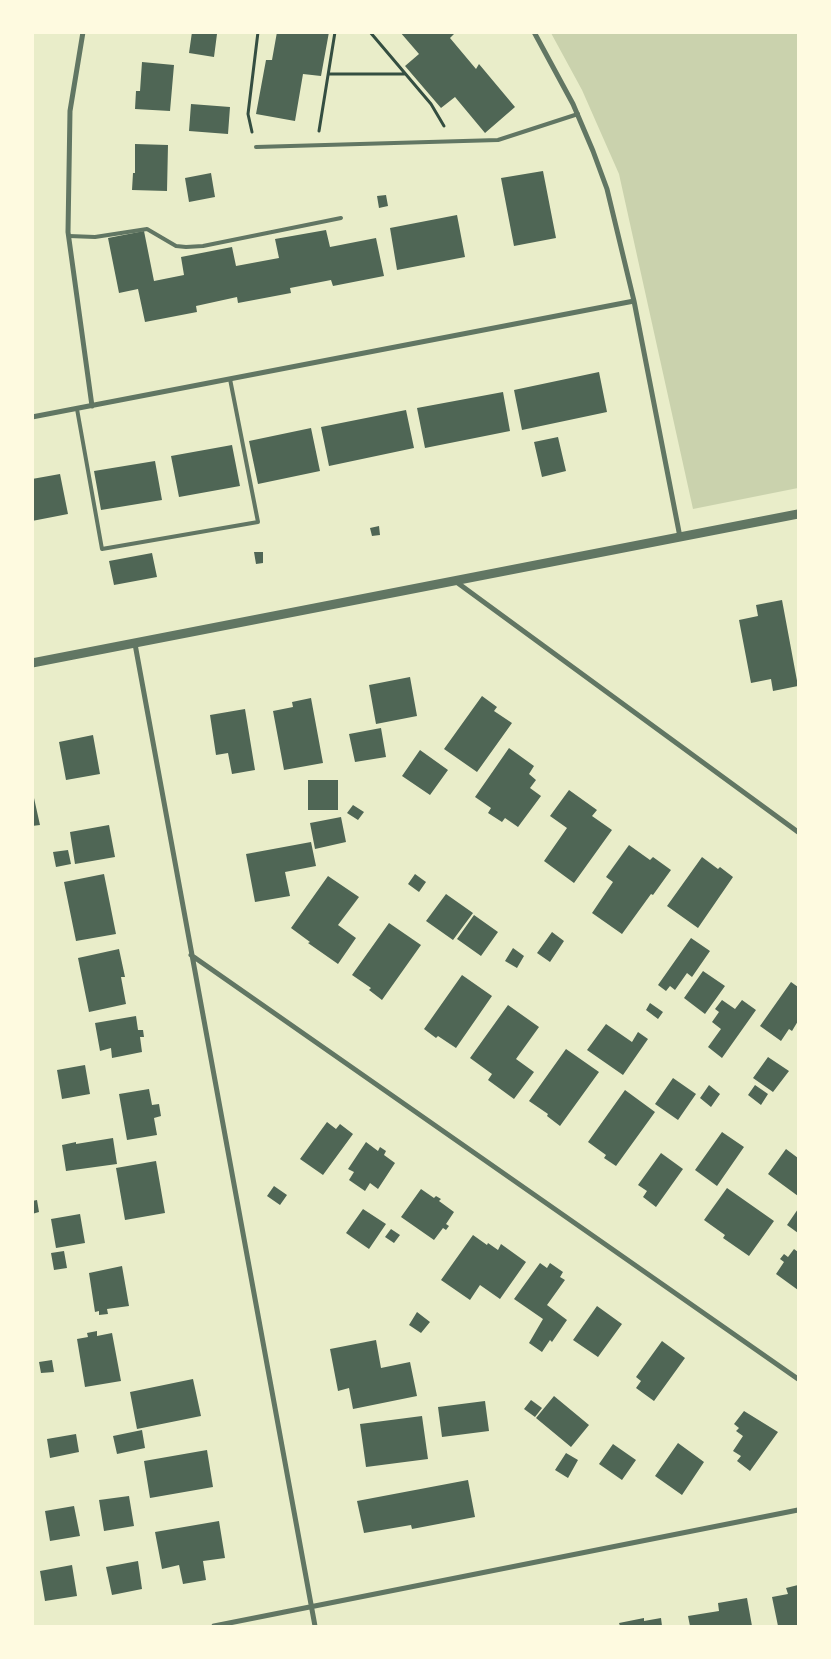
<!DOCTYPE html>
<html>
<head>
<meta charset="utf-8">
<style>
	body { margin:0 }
	#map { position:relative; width:831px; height:1659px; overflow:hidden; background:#e9edc9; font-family:Jost,sans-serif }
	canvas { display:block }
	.frame { position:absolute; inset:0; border:34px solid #fefae0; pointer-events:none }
</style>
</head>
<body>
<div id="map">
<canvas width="831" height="1659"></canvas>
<div class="frame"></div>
</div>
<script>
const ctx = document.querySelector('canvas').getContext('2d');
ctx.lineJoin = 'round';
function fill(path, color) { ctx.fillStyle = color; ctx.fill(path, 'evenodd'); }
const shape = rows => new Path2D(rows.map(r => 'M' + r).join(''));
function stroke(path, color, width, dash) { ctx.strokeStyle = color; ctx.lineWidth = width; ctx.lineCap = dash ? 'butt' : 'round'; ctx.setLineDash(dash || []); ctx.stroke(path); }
fill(shape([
	[551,33,798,33,798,488,693,509,619,174,582,90]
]), '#cad2ad');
fill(shape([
	[192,32,217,34,214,57,189,53],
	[277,32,329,32,321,76,303,74,295,121,256,114,266,60,272,60],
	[400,32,452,32,454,34,450,38,476,69,479,64,515,107,485,133,455,97,441,108,405,66,419,54],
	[142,62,174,65,170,111,135,109,136,91,140,91],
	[191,104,230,107,228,134,189,131],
	[135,144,168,145,167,191,132,190,133,173,135,173],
	[543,171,556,238,514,246,501,178],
	[211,173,215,197,189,202,185,178],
	[386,195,388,206,379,208,377,196],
	[457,215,465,257,397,270,390,228],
	[326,230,330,247,376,238,384,276,333,286,331,280,290,288,291,293,238,303,237,297,196,306,197,312,145,322,138,289,119,293,108,238,144,231,154,281,184,275,181,257,232,247,236,266,279,258,275,239],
	[599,372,607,412,522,430,514,390],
	[503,392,510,431,425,448,417,408],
	[406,410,414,448,329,466,321,427],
	[311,428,320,471,258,484,249,441],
	[558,437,566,471,542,477,534,442],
	[232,445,240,486,179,497,171,456],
	[155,461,162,500,101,510,94,471],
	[60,474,68,514,32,521,32,479],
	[379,526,380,535,372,536,370,528],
	[254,552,263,552,263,563,256,564],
	[152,553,157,577,114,585,109,561],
	[782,600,798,686,773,691,771,679,751,683,739,620,758,616,756,605],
	[410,677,417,716,376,724,369,685],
	[482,696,497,707,494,711,512,723,477,772,444,749],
	[311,698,323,763,284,770,273,711,293,707,292,702],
	[245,709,255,770,232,774,228,753,216,755,210,715],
	[381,728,386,757,355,762,349,734],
	[93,735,100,774,66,780,59,742],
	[509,748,534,766,529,774,536,780,530,788,541,796,518,827,505,818,502,822,488,813,491,808,475,797],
	[420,750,448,770,430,795,402,776],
	[308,780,338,780,338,810,308,810],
	[32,789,40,825,32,826],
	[569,790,597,810,592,816,612,830,574,883,544,861,567,828,550,816],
	[353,805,364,812,358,820,347,813],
	[341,817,346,842,315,849,310,823],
	[109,825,115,857,75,864,70,832],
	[311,842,316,866,285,872,290,896,255,902,246,854],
	[629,845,650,860,653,857,671,870,653,895,651,894,622,934,592,913,613,882,606,877],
	[68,850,71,864,56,867,53,852],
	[702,857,718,869,720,867,733,877,698,928,667,906],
	[104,874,116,934,76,941,64,882],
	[415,874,426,882,419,892,408,884],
	[328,876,359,897,338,925,356,938,338,964,308,943,310,942,291,928],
	[446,894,473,913,453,940,426,921],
	[474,915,498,932,481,956,457,939],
	[389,923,421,945,382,1000,369,990,371,988,352,975],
	[552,932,564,941,550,962,537,953],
	[691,938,710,951,692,977,687,973,675,990,670,986,666,991,658,985],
	[513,948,524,956,517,968,505,961],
	[119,949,125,977,121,977,126,1004,89,1012,78,958],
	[703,971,725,986,705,1014,684,998],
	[462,975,492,996,456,1048,438,1036,436,1038,424,1029],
	[791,982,798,987,798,1021,792,1031,789,1029,781,1041,760,1026],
	[722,1000,735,1009,742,1000,756,1010,722,1058,708,1047,721,1029,712,1022,719,1012,715,1009],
	[650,1003,663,1012,658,1019,646,1010],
	[508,1005,539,1027,516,1059,534,1072,514,1099,488,1080,492,1074,470,1058],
	[136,1016,138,1030,143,1030,144,1037,140,1037,142,1052,112,1058,111,1048,100,1051,95,1023],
	[606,1024,632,1042,638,1032,648,1039,623,1075,587,1050],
	[566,1049,599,1072,560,1126,547,1116,548,1114,529,1101],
	[768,1057,789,1071,773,1092,753,1078],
	[85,1065,90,1094,62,1099,57,1070],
	[673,1078,696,1094,678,1120,655,1104],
	[709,1085,720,1094,711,1107,700,1098],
	[755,1085,768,1094,761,1105,748,1095],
	[149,1089,152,1105,159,1104,161,1116,154,1118,157,1135,127,1140,119,1094],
	[625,1090,655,1112,616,1166,604,1158,606,1155,588,1142],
	[327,1122,336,1129,340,1124,353,1134,323,1175,300,1159],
	[722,1132,744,1147,717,1186,695,1170],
	[113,1138,117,1164,66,1171,62,1145,76,1142,76,1144],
	[366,1142,378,1151,380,1147,386,1151,384,1155,395,1163,378,1189,370,1183,365,1191,349,1180,354,1172,348,1169],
	[786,1149,798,1158,798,1196,768,1174],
	[661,1153,683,1169,656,1207,643,1197,647,1191,638,1185],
	[156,1161,165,1213,125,1220,116,1168],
	[274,1186,287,1195,280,1205,267,1196],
	[727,1188,774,1221,749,1256,723,1238,725,1235,704,1220],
	[421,1189,434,1198,436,1196,441,1199,439,1201,454,1212,446,1224,449,1226,446,1230,443,1228,434,1240,401,1217],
	[37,1200,39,1212,32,1214,32,1201],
	[363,1209,386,1224,369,1249,346,1233],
	[798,1209,798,1233,787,1225],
	[80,1214,85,1243,56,1248,51,1219],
	[391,1229,400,1235,394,1243,385,1237],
	[473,1235,487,1245,488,1243,498,1250,501,1244,526,1262,500,1299,480,1285,470,1300,441,1280],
	[794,1249,798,1252,798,1290,776,1274,784,1262,780,1259,784,1254,788,1257],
	[64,1251,67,1268,54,1270,51,1253],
	[540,1263,547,1268,550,1263,563,1272,560,1277,565,1280,547,1305,567,1320,552,1342,550,1340,542,1352,529,1343,543,1319,514,1299],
	[122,1266,129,1306,107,1309,108,1314,99,1315,99,1311,95,1312,89,1273],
	[597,1306,622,1324,598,1357,573,1340],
	[417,1312,430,1322,421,1333,409,1325],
	[97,1331,97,1336,112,1333,121,1381,85,1387,77,1339,88,1337,87,1333],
	[376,1340,381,1368,410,1362,417,1396,353,1409,349,1388,338,1391,330,1349],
	[662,1341,685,1358,654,1401,636,1388,641,1381,636,1377],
	[52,1360,54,1372,41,1373,39,1362],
	[193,1379,201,1416,137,1429,130,1392],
	[554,1396,589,1425,571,1447,536,1418],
	[531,1400,542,1408,535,1417,524,1409],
	[485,1401,489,1431,442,1437,438,1407],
	[744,1411,778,1432,750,1471,737,1461,741,1456,733,1451,743,1436,736,1431,739,1428,734,1424],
	[422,1416,428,1459,366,1467,360,1424],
	[142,1430,145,1448,117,1454,113,1436],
	[76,1434,79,1452,50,1458,47,1439],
	[678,1443,704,1462,682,1495,655,1476],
	[613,1444,636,1460,622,1480,599,1464],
	[207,1450,213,1487,150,1498,144,1461],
	[566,1453,578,1460,568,1478,555,1470],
	[468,1480,475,1517,412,1529,411,1525,364,1533,357,1501],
	[129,1496,134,1526,104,1531,99,1500],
	[74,1506,80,1536,50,1541,45,1511],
	[219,1521,225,1558,203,1561,206,1580,183,1584,179,1565,162,1569,155,1532],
	[138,1561,142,1589,112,1595,106,1567],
	[72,1565,77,1596,45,1601,40,1571],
	[798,1585,798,1626,778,1626,772,1597,788,1594,786,1588],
	[747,1598,752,1626,690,1626,688,1616,719,1611,718,1603],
	[644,1618,644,1621,661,1618,662,1626,620,1626,619,1623]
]), '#4f6655');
stroke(shape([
	[370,32,431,104,444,126],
	[329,74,405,74],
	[319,131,335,32],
	[252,132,248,114,258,32]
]), '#344e41', 3);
stroke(shape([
	[256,147,498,140,578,114],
	[69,236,95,237,147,229,176,246,186,247,203,246,341,218],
	[77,409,102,549,258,522,230,379]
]), '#617663', 4);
stroke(shape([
	[83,32,70,111,68,232,92,406],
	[534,32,573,104,593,151,607,189,634,301,680,537],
	[32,417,634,301],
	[455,581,798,832],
	[135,644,315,1626],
	[191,955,798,1379],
	[214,1626,798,1510]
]), '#617663', 5);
stroke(shape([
	[32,663,798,514]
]), '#617663', 9);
</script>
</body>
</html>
